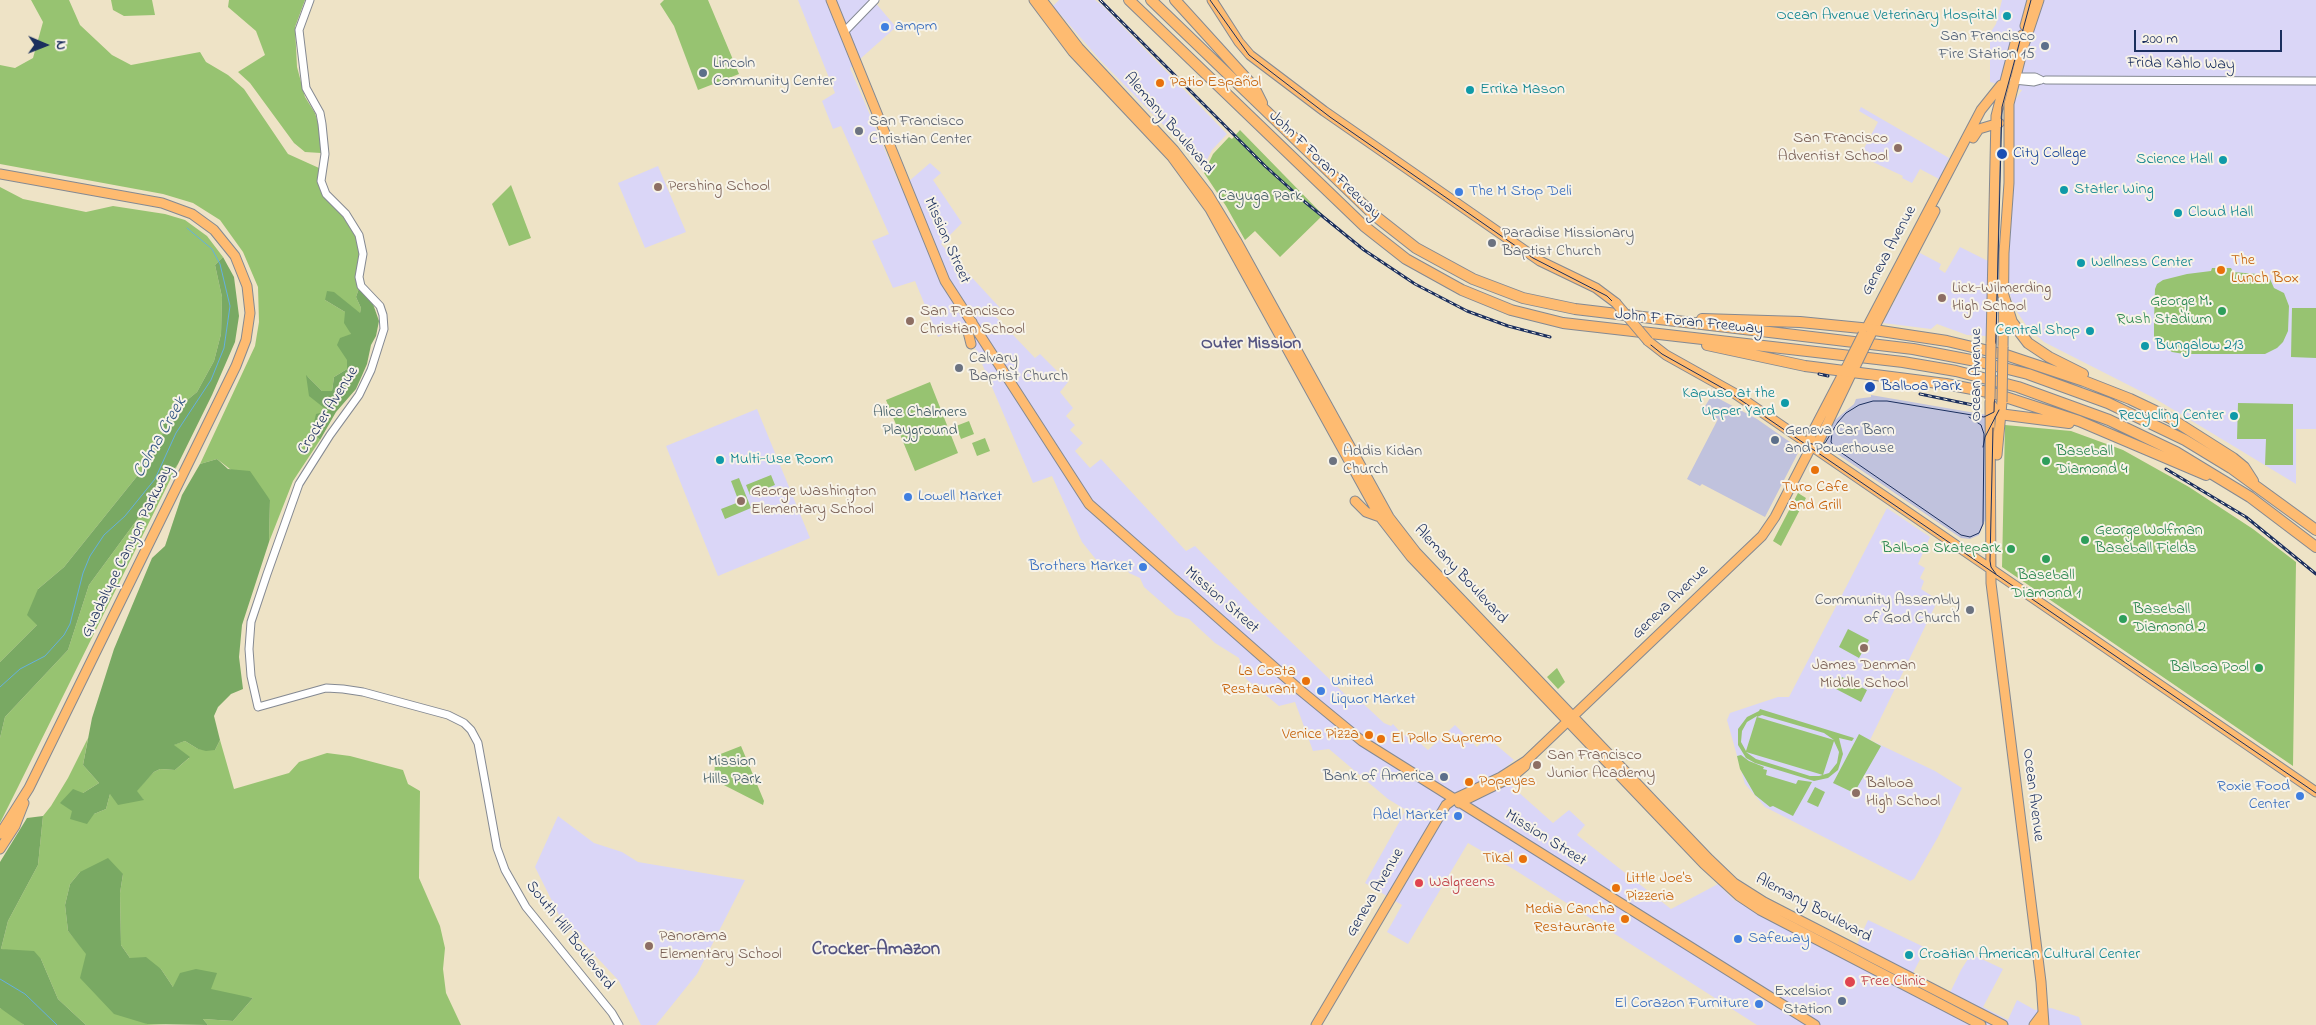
<!DOCTYPE html>
<html>
<head>
<meta charset="utf-8">
<style>
	body { margin:0 }
	#map { position:relative; width:2316px; height:1025px; overflow:hidden; background:#eee3c6; font-family:"Indie Flower",sans-serif }
	canvas { display:block }
	.north { position:absolute; left:20px; top:20px; width:50px; height:50px; -webkit-text-stroke:4px #f7f3e8; paint-order:stroke; rotate:91deg; font-size:14px; font-weight:700; line-height:20px; text-align:center; color:#1b2f5e }
	.north::after { content:''; display:block; margin:auto; width:18px; height:22px; background:#1b2f5e; clip-path:polygon(50% 0,100% 100%,50% 72%,0 100%) }
	.scale { position:absolute; left:2134px; top:30px; width:148px; height:22px; box-sizing:border-box; border:2px solid #1b2f5e; border-top:0; padding-left:6px; font-size:15px; line-height:18px; white-space:nowrap; color:#1b2f5e; -webkit-text-stroke:4px #f7f3e8; paint-order:stroke }
</style>
</head>
<body>
<div id="map">
<canvas width="2316" height="1025"></canvas>
<div class="north">N</div>
<div class="scale">200 m</div>
</div>
<script>
const ctx = document.querySelector('canvas').getContext('2d');
ctx.lineJoin = 'round';
function fill(path, color) { ctx.fillStyle = color; ctx.fill(path, 'evenodd'); }
const shape = rows => new Path2D(rows.map(r => 'M' + r).join(''));
function stroke(path, color, width, dash) { ctx.strokeStyle = color; ctx.lineWidth = width; ctx.lineCap = dash ? 'butt' : 'round'; ctx.setLineDash(dash || []); ctx.stroke(path); }
function write(font, color, halo, rows, align = 'center') {
  ctx.font = font + ' "Indie Flower",sans-serif'; ctx.lineWidth = 4; ctx.setLineDash([]); ctx.textBaseline = 'middle'; ctx.strokeStyle = halo; ctx.fillStyle = color; for (const [text, x, y, turn = 0] of rows) {
    ctx.save(); ctx.translate(x, y); ctx.rotate((+turn || 0) * Math.PI / 180); ctx.textAlign = isNaN(turn) ? turn : align; if (halo) ctx.strokeText(text, 0, 0); ctx.fillText(text, 0, 0); ctx.restore();
  }
}
fill(shape([
	[798,0,873,0,896,27,850,68,901,188,930,163,941,173,933,180,962,223,941,244,1001,309,995,316,1035,358,1040,354,1068,382,1060,392,1073,408,1066,416,1075,425,1070,430,1083,443,1075,451,1090,468,1101,459,1186,551,1195,546,1254,606,1350,699,1355,696,1384,723,1391,726,1393,724,1402,734,1415,739,1428,750,1455,725,1477,747,1487,737,1514,760,1498,774,1553,823,1569,810,1585,825,1577,835,1671,909,1718,884,1734,900,1850,960,1868,920,1926,948,1904,990,1942,1009,1961,970,1971,954,2003,969,1983,1007,2008,1020,2017,1000,2035,1010,2051,1008,2079,1017,2082,1025,1757,1025,1515,870,1468,843,1408,944,1387,932,1402,905,1365,883,1406,810,1388,799,1329,749,1313,751,1295,702,1279,706,1245,678,1239,658,1215,643,1189,619,1176,615,1144,587,1140,578,1129,573,1124,561,1102,567,1082,542,1052,476,1033,483,974,345,962,327,938,337,915,281,893,288,872,241,889,234,841,126,833,129,822,101,835,93],
	[1059,0,1095,0,1103,6,1227,134,1212,150,1202,170,1179,141,1101,61,1053,6],
	[2002,0,2316,0,2316,429,2296,429,2296,484,2154,398,2044,342,2028,328,2015,309,2007,286,2007,266,2013,181,2014,106,2015,100,2022,90,1990,82,1990,33,1996,24],
	[1861,107,1949,158,1939,179,1920,169,1912,183,1902,178,1903,176,1860,156,1878,122,1859,111],
	[658,166,686,232,645,248,618,183],
	[1960,247,1988,261,1986,336,1967,335,1937,324,1931,329,1883,323,1920,253,1941,264,1939,269,1945,273],
	[757,409,810,538,718,576,666,446],
	[1887,508,1930,537,1918,564,1925,568,1920,578,1924,581,1921,589,1938,600,1870,740,1935,771,1962,788,1938,837,1914,879,1910,881,1765,807,1745,784,1727,720,1730,713,1778,697,1789,697],
	[558,816,594,843,622,852,638,862,745,880,697,974,656,1025,641,1025,619,981,561,919,535,867]
]), '#dad6f7');
fill(shape([
	[1712,395,1757,419,1800,449,1765,517,1702,484,1700,486,1687,479,1718,419,1702,411],
	[1871,395,1987,415,1986,518,1979,535,1970,539,1961,538,1830,449,1825,440,1835,420,1854,404,1856,399,1871,397]
]), '#c0c2dd');
fill(shape([
	[31,0,69,0,80,25,112,55,131,65,200,52,206,62,228,75,244,89,288,154,319,168,319,188,344,218,357,239,360,253,356,275,359,288,356,297,361,308,360,314,334,293,325,300,345,312,351,334,347,369,334,377,332,391,322,391,307,376,328,411,312,431,320,440,293,481,269,542,270,500,217,459,200,464,255,346,259,322,258,287,243,252,220,220,193,203,163,194,0,164,0,65,15,68,33,58,43,22],
	[111,0,152,0,155,15,124,16,113,10],
	[229,0,305,0,295,27,297,67,305,97,315,113,319,126,321,153,305,152,294,143,250,83,238,72,265,55,256,31,228,7],
	[664,0,708,0,739,74,698,90,674,26,660,4],
	[1240,130,1323,215,1280,257,1255,231,1245,240,1226,206,1204,173,1213,154,1229,137,1232,139],
	[511,185,531,238,509,246,492,204],
	[0,187,23,199,86,212,113,206,165,214,185,220,207,236,223,257,215,265,222,297,221,334,214,361,197,392,165,418,160,447,138,475,64,567,38,589,37,625,0,662],
	[2212,268,2231,268,2233,272,2257,274,2262,278,2270,279,2274,288,2284,293,2289,306,2288,331,2283,342,2277,348,2265,354,2184,354,2172,352,2157,341,2154,336,2154,321,2155,289,2157,284,2163,280,2187,274,2211,271],
	[2292,308,2316,308,2316,358,2291,357],
	[930,382,958,453,915,471,886,400],
	[2238,403,2293,404,2293,465,2265,465,2266,439,2237,439],
	[969,421,974,434,961,439,956,426],
	[2005,425,2071,431,2123,450,2189,487,2253,529,2296,562,2293,766,2002,567],
	[985,438,990,451,977,456,972,443],
	[178,464,18,787,0,823,0,738,5,717,68,650,89,585],
	[771,475,775,485,750,495,746,485],
	[739,478,751,508,725,519,721,509,739,502,731,481],
	[1798,493,1806,498,1781,546,1773,541],
	[1848,629,1869,640,1859,658,1839,647],
	[1557,668,1565,682,1558,689,1547,677],
	[1842,677,1867,690,1861,702,1836,689],
	[1760,709,1854,738,1852,741,1839,738,1843,754,1838,770,1828,778,1814,781,1755,763,1746,758,1738,745,1738,729,1747,717,1759,711],
	[1762,715,1824,733,1834,740,1757,717],
	[1757,716,1746,751,1741,742,1742,731,1747,722],
	[1834,741,1839,752,1837,763,1829,773,1819,776,1810,776,1756,759,1746,752,1823,775],
	[1859,734,1881,746,1854,793,1833,783],
	[88,738,83,765,99,783,83,793,94,814,106,809,110,794,143,799,136,791,154,772,160,769,175,770,189,758,173,745,185,741,198,749,215,750,220,740,234,789,289,773,299,762,327,753,350,756,403,770,408,784,420,791,419,878,440,926,445,948,443,969,446,993,461,1025,208,1025,203,1019,233,1021,253,998,173,987,161,969,130,958,121,945,120,893,123,874,80,872,70,884,65,905,68,931,147,1024,166,1025,86,1025,58,999,41,959,1,949,8,921,38,865,43,816,51,806,68,778],
	[741,746,764,801,763,805,714,780,715,762,718,755],
	[1741,755,1749,761,1764,767,1763,769,1767,770,1766,775,1796,784,1798,780,1812,782,1793,816,1773,806,1770,807,1755,795,1740,769,1737,756],
	[1815,787,1825,792,1818,807,1807,802],
	[0,1008,7,1011,24,1025,0,1025]
]), '#97c371');
fill(shape([
	[223,257,234,277,239,316,235,342,212,395,178,464,89,585,68,650,5,717,0,738,0,662,37,625,27,615,38,589,64,567,138,475,160,447,165,418,197,392,214,361,221,334,222,297,215,265],
	[359,288,373,304,379,321,376,336,371,345,367,364,356,389,336,412,320,440,312,431,316,414,328,411,309,396,306,375,322,391,332,391,334,377,347,369,347,360,337,345,340,338,351,334,344,323,345,312,325,300,327,291,334,292,360,313,361,308,356,297],
	[217,459,228,469,250,471,270,500,269,542,242,625,239,657,243,689,231,694,218,707,214,716,220,740,215,750,206,751,198,749,185,741,174,745,190,757,175,770,160,769,154,772,137,791,144,800,118,805,110,794,106,809,94,814,87,824,70,819,72,811,60,803,73,789,83,793,99,783,83,765,92,718,114,649,152,558,165,546,182,495,200,464],
	[43,816,38,865,8,921,1,949,34,951,41,959,58,999,86,1025,24,1025,0,1008,0,862,27,818],
	[108,858,123,874,120,893,121,945,130,958,146,957,161,969,173,987,180,973,196,969,217,973,211,989,253,998,233,1021,203,1019,208,1025,147,1024,114,1014,80,978,86,954,68,931,65,905,70,884,80,872]
]), '#79a963');
stroke(shape([
	[0,687,20,669,45,656,64,635,70,624,83,573,90,556,104,535,125,516,155,479,176,433,211,380,224,348,230,306,220,264,212,249,187,228],
	[0,979,25,994,57,1025]
]), '#65b1de', 1);
const minor = shape([
	[310,0,299,30,306,88,320,113,322,124,325,154,321,181,326,194,346,214,359,235,363,254,359,277,361,286,380,306,383,315,384,329,371,370,359,395,330,435,299,484,267,574,251,622,249,649,251,676,258,707,326,688,343,689,363,692,448,715,464,723,471,730,478,743,497,848,505,870,526,907,612,1013,619,1025],
	[844,32,875,0],
	[2014,80,2021,77,2035,77,2041,80],
	[2014,80,2034,82,2041,80],
	[2046,80,2316,81]
]);
const major = shape([
	[831,0,945,281,1089,504,1300,690,1362,741,1815,1025],
	[1034,0,1073,52,1172,157,1210,209,1380,517,1411,557,1704,864,1739,896,1760,910,1981,1025],
	[1042,0,1079,48,1174,150,1208,194,1236,240,1389,517,1416,552,1709,859,1734,883,1764,902,2003,1025],
	[1212,0,1239,42,1250,55,1324,111,1540,261,1596,288,1616,303],
	[2025,26,2032,0],
	[1973,138,1979,129,1999,123],
	[0,174,162,203,192,214,214,230,235,256,247,286,250,313,246,340,236,366,29,788,0,834],
	[1864,333,1981,110,2001,85],
	[1871,334,1935,211],
	[1648,341,1666,355,1734,393,2316,792],
	[971,344,968,332,972,322],
	[1991,344,1996,116,2015,43,2022,35],
	[2003,347,2004,253,2009,183,2009,104,2024,45,2039,0],
	[1990,402,1991,583,2041,982,2044,1025],
	[1811,447,1819,441,1855,366],
	[1997,455,2002,402],
	[1355,501,1366,512,1380,517],
	[1459,803,1512,777,1525,766,1526,761],
	[0,849,15,826,24,803],
	[1316,1025,1446,805,1454,799,1501,777,1526,761,1762,536,1775,517,1808,453,1811,447,1811,435,1847,366],
	[2034,1025,2043,1013]
]);
const highway = shape([
	[1129,0,1364,226,1406,259,1462,290,1511,310,1563,323,1903,362,1956,371,2018,387,2109,420,2176,452,2250,497,2316,547],
	[1151,0,1374,215,1416,248,1473,279,1523,298,1575,309,1913,349,1976,361,2028,374,2108,403,2185,440,2231,468,2316,530],
	[1175,0,1254,87,1262,103],
	[2003,294,2012,322,2028,343,2049,357,2083,374],
	[1702,319,1800,322,1861,328,1947,341,2006,355,2084,381,2130,399,2170,418,2233,458,2244,467,2253,481],
	[1707,345,1805,366,1946,384,1993,393,2079,421,2206,475],
	[1991,405,1999,414,2069,423]
]);
stroke(minor, '#848992', 9);
stroke(major, '#848992', 11);
stroke(highway, '#848992', 12);
stroke(minor, '#fff', 7);
stroke(major, '#febb71', 9);
stroke(highway, '#febb71', 10);
stroke(shape([
	[1210,0,1249,55,1330,117,1533,258,1607,296,1618,307,1646,341,1662,354,1726,390,2316,793],
	[1993,428,1990,561,1991,567,1996,574],
	[1832,433,1831,442,1836,449,1961,535,1970,537,1979,533,1983,524,1984,434,1981,425,1969,417],
	[1806,442,1815,445,1825,443,1838,422,1846,413,1859,405,1873,401,1887,401,1984,417,1994,412,2002,107,2031,0],
	[1983,447,1985,437,1999,410]
]), '#1b2f5e', 1);
const rail = shape([
	[1100,0,1265,166,1305,202,1364,250,1415,284,1467,311,1508,326,1550,337],
	[1819,374,1828,376],
	[1920,394,1973,405],
	[2166,469,2246,517,2316,574]
]);
stroke(rail, '#1b2f5e', 3);
stroke(rail, '#f7f3e8', 1, [4]);
const majorBridge = shape([
	[1616,303,1648,341],
	[1848,364,1863,334],
	[1856,365,1871,334],
	[1990,399,1991,344],
	[2002,402,2003,347]
]);
stroke(majorBridge, '#848992', 11, []);
stroke(majorBridge, '#febb71', 9);
for (const [x, y, r, color] of [
	[2007,16,5,"#0f9aa8"],
	[885,27,5,"#3f7fe0"],
	[2045,46,5,"#5c6f8a"],
	[703,73,5,"#5c6f8a"],
	[1160,83,5,"#e8710a"],
	[1470,90,5,"#0f9aa8"],
	[859,131,5,"#6b7280"],
	[1898,148,5,"#8d6e63"],
	[2002,154,6,"#1a4fb4"],
	[2223,160,5,"#0f9aa8"],
	[658,187,5,"#8d6e63"],
	[2064,190,5,"#0f9aa8"],
	[1459,192,5,"#3f7fe0"],
	[2178,213,5,"#0f9aa8"],
	[1492,243,5,"#6b7280"],
	[2081,263,5,"#0f9aa8"],
	[2221,270,5,"#e8710a"],
	[1942,298,5,"#8d6e63"],
	[2222,311,5,"#2e9e5b"],
	[910,321,5,"#8d6e63"],
	[2090,331,5,"#0f9aa8"],
	[2145,346,5,"#0f9aa8"],
	[959,368,5,"#6b7280"],
	[1870,387,6,"#1a4fb4"],
	[1785,403,5,"#0f9aa8"],
	[2234,416,5,"#0f9aa8"],
	[1775,440,5,"#5c6f8a"],
	[720,460,5,"#0f9aa8"],
	[1333,461,5,"#6b7280"],
	[2046,461,5,"#2e9e5b"],
	[1815,470,5,"#e8710a"],
	[908,497,5,"#3f7fe0"],
	[741,501,5,"#8d6e63"],
	[2085,540,5,"#2e9e5b"],
	[2011,549,5,"#2e9e5b"],
	[2046,559,5,"#2e9e5b"],
	[1143,567,5,"#3f7fe0"],
	[1970,610,5,"#6b7280"],
	[2123,619,5,"#2e9e5b"],
	[1864,648,5,"#8d6e63"],
	[2259,668,5,"#2e9e5b"],
	[1306,681,5,"#e8710a"],
	[1321,691,5,"#3f7fe0"],
	[1369,735,5,"#e8710a"],
	[1381,739,5,"#e8710a"],
	[1537,765,5,"#8d6e63"],
	[1444,777,5,"#5c6f8a"],
	[1469,782,5,"#e8710a"],
	[1856,793,5,"#8d6e63"],
	[2300,796,5,"#3f7fe0"],
	[1458,816,5,"#3f7fe0"],
	[1523,859,5,"#e8710a"],
	[1419,883,5,"#e0444e"],
	[1616,888,5,"#e8710a"],
	[1625,919,5,"#e8710a"],
	[1738,939,5,"#3f7fe0"],
	[649,946,5,"#8d6e63"],
	[1909,955,5,"#0f9aa8"],
	[1850,982,6,"#e0444e"],
	[1842,1001,5,"#5c6f8a"],
	[1759,1004,5,"#3f7fe0"]
]) { const dot = new Path2D(); dot.arc(x, y, r, 0, 2 * Math.PI); ctx.fillStyle = color; ctx.fill(dot); stroke(dot, '#f7f3e8', 2); }
write('16px', '#0d838f', '#f7f3e8', [
	["Ocean Avenue Veterinary Hospital",1997,16,"right"],
	["Errika Mason",1480,90],
	["Science Hall",2213,160,"right"],
	["Statler Wing",2074,190],
	["Cloud Hall",2188,213],
	["Wellness Center",2091,263],
	["Central Shop",2080,331,"right"],
	["Bungalow 213",2155,346],
	["Kapuso at the",1775,394,"right"],
	["Upper Yard",1775,412,"right"],
	["Recycling Center",2224,416,"right"],
	["Multi-Use Room",730,460],
	["Croatian American Cultural Center",1919,955]
], 'left');
write('16px', '#366cbe', '#f7f3e8', [
	["ampm",895,27],
	["The M Stop Deli",1469,192],
	["Lowell Market",918,497],
	["Brothers Market",1133,567,"right"],
	["United",1331,682],
	["Liquor Market",1331,700],
	["Roxie Food",2290,787,"right"],
	["Center",2290,805,"right"],
	["Adel Market",1448,816,"right"],
	["Safeway",1748,939],
	["El Corazon Furniture",1749,1004,"right"]
], 'left');
write('16px', '#4e5e75', '#f7f3e8', [
	["San Francisco",2035,37],
	["Fire Station 15",2035,55],
	["Lincoln",713,64,"left"],
	["Community Center",713,82,"left"],
	["Geneva Car Barn",1785,431,"left"],
	["and Powerhouse",1785,449,"left"],
	["Bank of America",1434,777],
	["Excelsior",1832,992],
	["Station",1832,1010]
], 'right');
write('16px', '#1b2f5e', '#f7f3e8', [
	["Frida Kahlo Way",2181,65,1],
	["Alemany Boulevard",1168,124,49],
	["John F Foran Freeway",1324,166,44],
	["Mission Street",946,241,66],
	["Geneva Avenue",1890,251,-62],
	["John F Foran Freeway",1689,323,6],
	["Ocean Avenue",1977,375,-90],
	["Crocker Avenue",329,411,-58],
	["Guadalupe Canyon Parkway",128,552,-64],
	["Alemany Boulevard",1460,575,47],
	["Mission Street",1221,601,41],
	["Geneva Avenue",1671,603,-44],
	["Ocean Avenue",2032,795,83],
	["Mission Street",1545,839,32],
	["Geneva Avenue",1376,893,-60],
	["Alemany Boulevard",1813,909,28],
	["South Hill Boulevard",569,936,52]
]);
write('16px', '#c56008', '#f7f3e8', [
	["Patio Español",1170,83],
	["The",2231,261],
	["Lunch Box",2231,279],
	["Turo Cafe",1815,488,"center"],
	["and Grill",1815,506,"center"],
	["La Costa",1296,672,"right"],
	["Restaurant",1296,690,"right"],
	["Venice Pizza",1359,735,"right"],
	["El Pollo Supremo",1391,739],
	["Popeyes",1479,782],
	["Tikal",1513,859,"right"],
	["Little Joe's",1626,879],
	["Pizzeria",1626,897],
	["Media Cancha",1615,910,"right"],
	["Restaurante",1615,928,"right"]
], 'left');
write('16px', '#5b616d', '#f7f3e8', [
	["San Francisco",869,122],
	["Christian Center",869,140],
	["Paradise Missionary",1502,234],
	["Baptist Church",1502,252],
	["Calvary",969,359],
	["Baptist Church",969,377],
	["Addis Kidan",1343,452],
	["Church",1343,470],
	["Community Assembly",1960,601,"right"],
	["of God Church",1960,619,"right"]
], 'left');
write('16px', '#785e54', '#f7f3e8', [
	["San Francisco",1888,139,"right"],
	["Adventist School",1888,157,"right"],
	["Pershing School",668,187],
	["Lick-Wilmerding",1952,289],
	["High School",1952,307],
	["San Francisco",920,312],
	["Christian School",920,330],
	["George Washington",751,492],
	["Elementary School",751,510],
	["James Denman",1864,666,"center"],
	["Middle School",1864,684,"center"],
	["San Francisco",1547,756],
	["Junior Academy",1547,774],
	["Balboa",1866,784],
	["High School",1866,802],
	["Panorama",659,937],
	["Elementary School",659,955]
], 'left');
write('16px', '#164399', '#f7f3e8', [
	["City College",2013,154],
	["Balboa Park",1881,387]
], 'left');
write('16px', '#405b64', '#f7f3e8', [
	["Cayuga Park",1260,197],
	["Alice Chalmers",920,413],
	["Playground",920,431],
	["Mission",732,762],
	["Hills Park",732,780]
]);
write('16px', '#27864d', '#f7f3e8', [
	["George M.",2212,302],
	["Rush Stadium",2212,320],
	["Baseball",2056,452,"left"],
	["Diamond 4",2056,470,"left"],
	["George Wolfman",2095,531,"left"],
	["Baseball Fields",2095,549,"left"],
	["Balboa Skatepark",2001,549],
	["Baseball",2046,576,"center"],
	["Diamond 1",2046,594,"center"],
	["Baseball",2133,610,"left"],
	["Diamond 2",2133,628,"left"],
	["Balboa Pool",2249,668]
], 'right');
write('16px', '#be3a42', '#f7f3e8', [
	["Walgreens",1429,883],
	["Free Clinic",1861,982]
], 'left');
write('bold 18px', '#545481', '#f7f3e8', [
	["Outer Mission",1251,345]
]);
write('italic 18px', '#315684', '#f7f3e8', [
	["Colma Creek",161,438,-60]
]);
write('bold 19px', '#545481', '#f7f3e8', [
	["Crocker-Amazon",876,951]
]);
</script>
</body>
</html>
